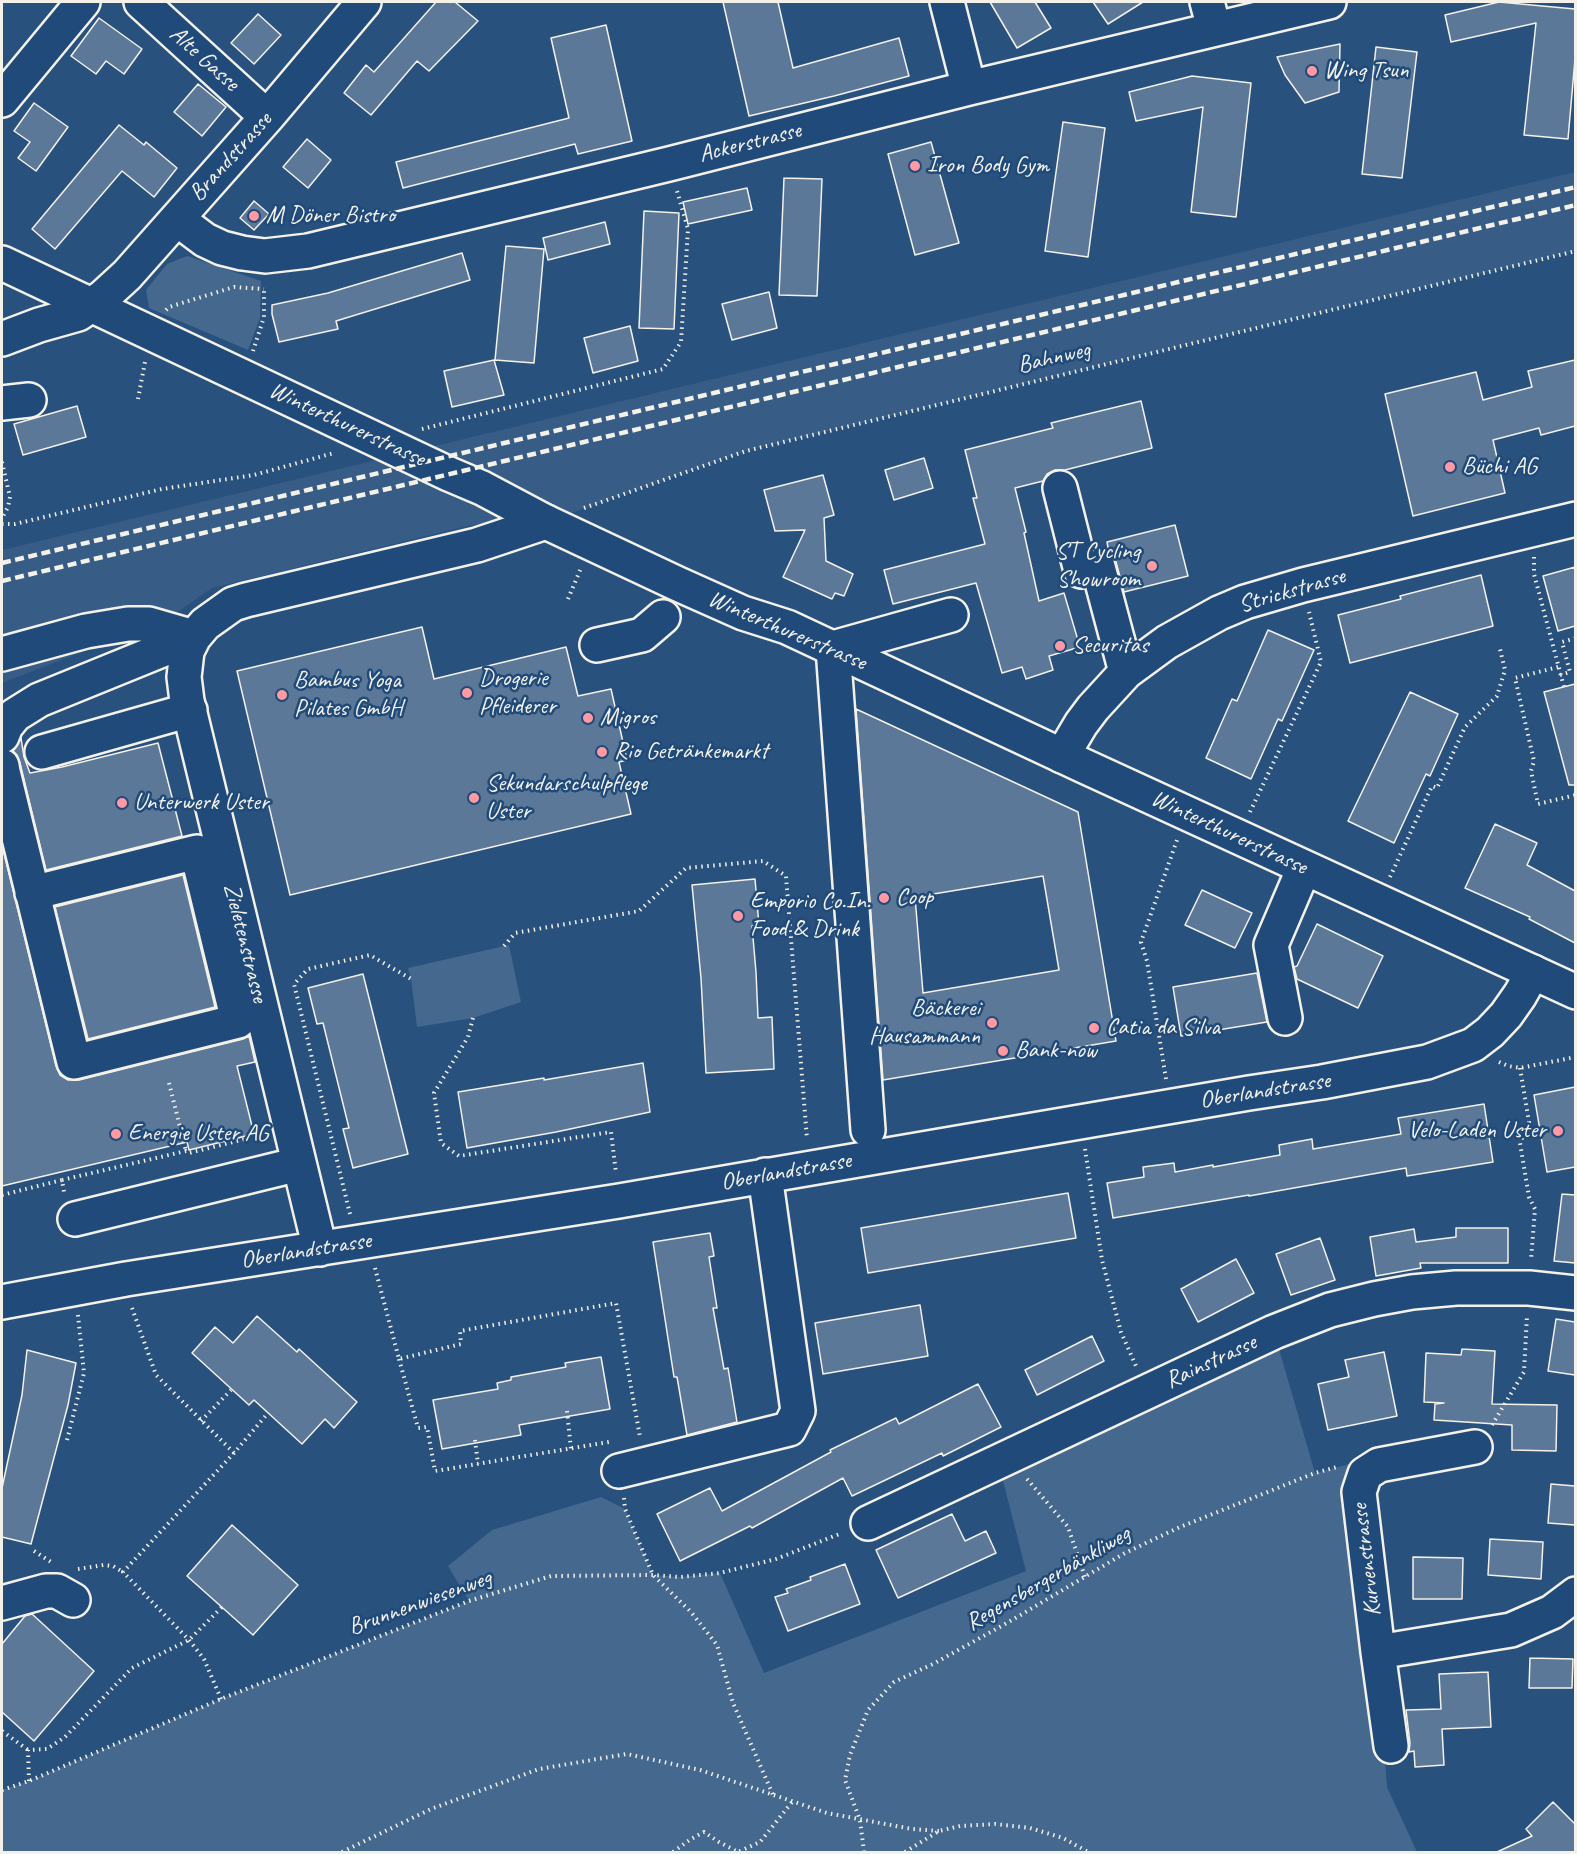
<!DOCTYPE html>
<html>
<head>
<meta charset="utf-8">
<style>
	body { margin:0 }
	#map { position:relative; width:1577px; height:1854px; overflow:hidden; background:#28517e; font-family:Caveat,sans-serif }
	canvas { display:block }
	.frame { position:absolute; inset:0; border:3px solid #f4f1e8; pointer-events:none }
</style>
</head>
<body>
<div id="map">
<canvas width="1577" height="1854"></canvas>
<div class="frame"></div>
</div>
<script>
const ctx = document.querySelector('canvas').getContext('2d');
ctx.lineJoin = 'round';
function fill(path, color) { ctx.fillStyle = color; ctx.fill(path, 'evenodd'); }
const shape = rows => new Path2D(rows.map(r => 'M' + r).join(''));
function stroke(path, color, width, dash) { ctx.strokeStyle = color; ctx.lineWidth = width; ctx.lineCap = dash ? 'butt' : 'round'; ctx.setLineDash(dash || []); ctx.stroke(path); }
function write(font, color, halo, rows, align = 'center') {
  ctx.font = font + ' Caveat,sans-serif'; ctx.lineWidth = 5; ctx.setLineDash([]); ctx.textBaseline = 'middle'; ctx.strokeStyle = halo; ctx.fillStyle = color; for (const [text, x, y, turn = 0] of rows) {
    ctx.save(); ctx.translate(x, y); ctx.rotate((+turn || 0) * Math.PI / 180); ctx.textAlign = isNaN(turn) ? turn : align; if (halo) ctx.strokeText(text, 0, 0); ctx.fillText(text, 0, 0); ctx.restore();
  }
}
fill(shape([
	[1575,172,1575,251,746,451,546,522,472,525,212,588,169,618,2,683,2,550]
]), '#375d86');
fill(shape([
	[187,256,261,281,260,318,248,350,149,308,146,290,167,264],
	[509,945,521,1002,473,1018,417,1027,411,979,408,968],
	[1274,1332,1315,1473,1350,1464,1365,1474,1387,1787,1417,1852,2,1852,2,1790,29,1781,221,1699,469,1601,448,1566,492,1530,601,1497,625,1509,653,1575,680,1577,720,1573,764,1673,1026,1571,998,1461]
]), '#45688e');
const building = shape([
	[436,2,455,2,478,21,429,71,417,61,371,115,344,93,366,65,374,72,436,2],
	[723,2,778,2,793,68,899,38,909,76,834,96,749,116,723,2],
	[990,2,1035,2,1051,28,1017,48,990,2],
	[1093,2,1143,2,1108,24,1093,2],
	[1499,2,1575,9,1575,59,1568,139,1524,135,1536,23,1451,42,1445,15,1499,2],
	[258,14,281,35,254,64,231,43,258,14],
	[99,18,142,49,124,74,106,61,96,74,71,56,99,18],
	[606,25,632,141,578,154,575,144,403,188,396,162,569,118,551,38,606,25],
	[1340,44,1339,92,1305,103,1285,75,1277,57,1340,44],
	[1376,47,1417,52,1402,178,1362,174,1376,47],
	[1192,76,1251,83,1236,217,1191,212,1203,107,1136,121,1129,92,1192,76],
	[198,84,226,107,202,136,174,112,198,84],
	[34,103,68,127,36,171,18,158,30,142,14,131,34,103],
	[1063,122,1105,128,1088,257,1045,251,1063,122],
	[119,125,144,145,146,142,177,168,154,197,122,171,55,249,32,229,119,125],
	[307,139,331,160,308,188,283,167,307,139],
	[931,142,959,243,915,255,888,154,931,142],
	[784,178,822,179,817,296,779,295,784,178],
	[747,188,752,210,688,224,683,202,747,188],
	[254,201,269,214,254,230,240,218,254,201],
	[644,211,679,213,674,329,639,328,644,211],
	[605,222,610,244,548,260,543,238,605,222],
	[506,246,544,249,534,363,495,360,506,246],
	[462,253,470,280,336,321,338,329,279,342,272,314,272,305,328,293,462,253],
	[769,292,777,328,732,340,722,304,769,292],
	[630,326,638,361,593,373,584,338,630,326],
	[494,360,504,395,452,407,444,371,494,360],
	[1575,360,1575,426,1541,435,1539,428,1493,440,1505,493,1413,516,1385,394,1476,372,1483,400,1532,387,1528,371,1575,360],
	[1141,401,1152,448,1065,470,1055,470,1047,474,1043,481,1015,488,1026,532,1024,533,1039,601,1064,593,1080,647,1049,656,1053,670,1026,679,1022,667,1002,673,976,583,893,604,884,570,985,544,973,498,977,498,965,450,1053,428,1051,423,1141,401],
	[77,406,86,437,23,455,14,424,77,406],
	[924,458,933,488,894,500,885,470,924,458],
	[823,475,834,515,824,518,826,561,853,574,844,596,835,593,832,599,783,577,805,530,775,531,764,490,823,475],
	[1175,525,1188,576,1124,592,1116,562,1109,553,1107,542,1175,525],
	[1575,567,1575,626,1558,631,1543,576,1575,567],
	[1481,575,1493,626,1350,663,1338,615,1401,599,1400,596,1481,575],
	[422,627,434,679,566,647,578,696,611,689,627,760,619,762,631,814,290,895,237,671,422,627],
	[1268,630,1314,650,1282,721,1278,719,1251,779,1206,758,1232,699,1237,701,1268,630],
	[1575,684,1575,785,1569,785,1544,692,1575,684],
	[1410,692,1458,714,1430,776,1426,774,1394,843,1348,821,1410,692],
	[856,709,1078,812,1116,1041,883,1080,856,709],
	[1043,876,1059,970,923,993,915,897,1043,876],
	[21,738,24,757,30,773,62,767,158,743,182,836,46,870,20,763,17,755,13,751,21,738],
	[1495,824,1537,843,1527,865,1575,891,1575,943,1529,919,1530,917,1465,888,1495,824],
	[2,845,56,1066,60,1075,68,1080,79,1080,243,1039,249,1036,255,1062,237,1066,254,1134,189,1150,187,1142,2,1186,2,845],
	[183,875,215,1007,88,1039,55,907,183,875],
	[755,879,759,925,752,926,756,972,758,1018,772,1017,774,1069,706,1073,701,978,692,885,755,879],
	[1202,890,1252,913,1235,948,1185,925,1202,890],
	[1317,924,1383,956,1358,1008,1297,979,1294,967,1297,966,1317,924],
	[1257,973,1267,1022,1181,1036,1173,987,1257,973],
	[363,974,408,1154,353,1168,343,1129,349,1128,323,1023,317,1024,308,988,363,974],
	[643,1063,650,1112,556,1132,467,1148,458,1092,544,1078,544,1080,643,1063],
	[1575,1087,1575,1167,1547,1172,1534,1095,1575,1087],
	[1484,1104,1493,1162,1407,1176,1406,1168,1249,1196,1249,1195,1113,1218,1107,1183,1144,1177,1143,1167,1174,1163,1175,1172,1213,1165,1213,1167,1280,1155,1279,1145,1312,1139,1313,1149,1401,1134,1398,1118,1484,1104],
	[1068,1193,1076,1238,868,1273,861,1228,1068,1193],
	[1562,1194,1575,1195,1575,1263,1554,1261,1562,1194],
	[1456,1228,1508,1228,1508,1263,1420,1263,1421,1268,1376,1276,1370,1237,1414,1229,1416,1242,1456,1237,1456,1228],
	[710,1233,714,1256,709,1257,717,1308,713,1308,724,1369,728,1368,737,1422,687,1435,677,1377,674,1377,653,1242,710,1233],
	[1320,1238,1335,1280,1291,1295,1276,1254,1320,1238],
	[1236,1259,1254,1293,1198,1322,1181,1289,1236,1259],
	[920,1305,928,1356,823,1374,815,1323,920,1305],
	[257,1316,297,1352,299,1349,357,1402,334,1428,325,1419,302,1444,254,1400,249,1405,192,1353,215,1327,233,1343,257,1316],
	[1556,1319,1575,1322,1575,1375,1548,1371,1556,1319],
	[1092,1336,1104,1361,1037,1395,1025,1370,1092,1336],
	[1462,1349,1495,1351,1492,1404,1557,1405,1556,1451,1512,1450,1512,1425,1434,1420,1435,1404,1444,1403,1424,1402,1426,1353,1461,1355,1462,1349],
	[27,1350,76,1363,68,1405,31,1544,2,1537,2,1488,22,1395,27,1350],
	[1384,1352,1397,1416,1328,1430,1318,1384,1349,1377,1345,1360,1384,1352],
	[601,1357,610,1409,519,1425,521,1435,442,1449,433,1400,498,1389,497,1383,511,1380,511,1377,566,1367,565,1363,601,1357],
	[978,1384,1001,1427,943,1456,942,1453,852,1496,843,1478,752,1528,750,1526,680,1561,657,1514,710,1488,722,1511,831,1452,830,1450,896,1418,899,1424,978,1384],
	[1551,1484,1575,1486,1575,1525,1548,1523,1551,1484],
	[952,1514,965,1541,986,1531,996,1553,898,1598,876,1550,952,1514],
	[232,1525,298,1585,253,1635,187,1576,232,1525],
	[1490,1539,1543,1542,1541,1579,1488,1575,1490,1539],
	[1413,1557,1463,1558,1462,1599,1413,1599,1413,1557],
	[845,1564,860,1604,788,1631,775,1597,788,1593,786,1589,811,1580,810,1577,845,1564],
	[32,1614,94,1671,34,1741,2,1712,2,1644,25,1616,32,1614],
	[1530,1658,1573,1659,1572,1688,1529,1688,1530,1658],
	[1488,1672,1491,1727,1442,1729,1444,1765,1415,1767,1414,1751,1409,1752,1410,1743,1406,1710,1441,1709,1439,1674,1488,1672],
	[1553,1802,1575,1824,1575,1852,1497,1852,1532,1836,1526,1829,1553,1802]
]);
fill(building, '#5b7899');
stroke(building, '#f4f1e8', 1.5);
const minor = shape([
	[141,2,267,117],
	[947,2,969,88],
	[1207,2,1214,28],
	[2,100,83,2],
	[177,219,205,240,222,248,242,253,265,256,308,251,669,164,969,88,1329,2],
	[2,339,39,325,78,314,103,297,127,275,267,117,364,2],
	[2,403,29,400],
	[1060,488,1081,571,1098,567,1126,672],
	[597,645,642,635,663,617],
	[2,654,86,631,128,624,149,624,194,637],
	[2,736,6,726,15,715,39,700,194,637],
	[42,752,190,710],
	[1062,756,1081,724,1093,708,1126,672,1167,642,1219,613,1245,602,1303,585,1576,519],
	[2,766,3,772,74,1062,238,1021,197,852,32,893],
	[1285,1018,1271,945,1304,868],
	[868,1130,833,648,951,615],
	[75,1219,299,1164],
	[320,1249,187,701,184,677,187,651,194,637,205,624,233,604,246,600,477,545,546,522],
	[2,1302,126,1279,619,1201,1249,1093,1322,1082,1427,1062,1473,1045,1490,1032,1506,1015,1520,995,1533,972],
	[1475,1447,1379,1465,1365,1474,1359,1492,1378,1652,1511,1630,1552,1612,1576,1594],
	[619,1471,789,1429,798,1411,765,1175],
	[868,1523,1274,1332,1330,1310,1374,1299,1412,1292,1456,1288,1529,1288,1576,1293],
	[2,1603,46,1591,57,1591,73,1600],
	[1378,1652,1391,1746]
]);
const major = shape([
	[2,263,449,474,482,488,546,522,678,584,743,613,787,627,1084,766,1576,992]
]);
stroke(minor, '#f4f1e8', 38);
stroke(major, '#f4f1e8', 38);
stroke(shape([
	[166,310,169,307,234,287,264,289],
	[253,351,264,317,264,288],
	[138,399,145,362],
	[422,429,663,369,681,342,688,229,677,191],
	[2,462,10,497,8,507,2,518],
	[584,508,746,451,1576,251],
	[2,524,15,524,162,489,254,475,334,453],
	[1534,557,1534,574,1564,687],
	[568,599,581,568],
	[1558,667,1515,678,1534,761,1531,771,1538,804,1576,795],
	[1560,675,1570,672,1562,642,1576,638],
	[1250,812,1321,662,1309,612],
	[1390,877,1432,786,1437,788,1465,727,1497,696,1505,670,1500,649],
	[504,946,515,933,639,911,686,868,763,861,786,876,807,1139],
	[473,1018,468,1037,434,1093,441,1143,459,1156,611,1132,616,1173],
	[1499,1062,1508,1066,1520,1068,1576,1057],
	[1520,1068,1529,1122,1520,1143,1529,1197,1535,1209,1531,1260],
	[1166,1079,1147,961,1141,942,1177,840],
	[169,1083,186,1151],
	[1085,1149,1102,1260,1121,1332,1136,1366],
	[62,1180,186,1151,189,1153,265,1134],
	[2,1195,62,1180,64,1192],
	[350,1214,294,984,308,969,370,955,411,979],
	[375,1268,399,1359,461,1344,460,1331,616,1303,640,1437],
	[132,1308,156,1375,234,1453],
	[399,1359,418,1428,427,1427,435,1471,609,1442],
	[567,1411,571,1449],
	[201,1421,231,1390],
	[1492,1425,1524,1372,1527,1316],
	[67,1440,84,1373,78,1315],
	[475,1440,478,1464],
	[1027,1479,1068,1527,1085,1577],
	[624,1498,625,1509,653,1575,691,1612,717,1645,733,1703,773,1795],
	[34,1551,51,1562],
	[78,1569,104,1565,113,1566,123,1572],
	[221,1699,204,1659,189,1640,123,1572,234,1453,268,1413],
	[2,1731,28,1750],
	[29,1781,28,1750,47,1749,65,1737,132,1668,189,1640,222,1607],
	[2,1790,29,1781,221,1699,469,1601,551,1576,653,1575,680,1577,720,1573,776,1559,842,1533],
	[342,1852,431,1809,539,1769,627,1754,700,1770,827,1813,912,1829,939,1831],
	[673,1852,691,1839,704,1832,719,1842,738,1852,760,1842,792,1802],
	[864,1852,860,1820,845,1780,850,1755,868,1710,894,1682,933,1664,1007,1623,1125,1553,1180,1527,1315,1473,1337,1467],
	[905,1852,939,1831,960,1826,995,1824,1030,1828,1063,1838,1088,1852]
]), '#f4f1e8', 4, [1.5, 4.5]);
stroke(minor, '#1f4a7a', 33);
stroke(major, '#1f4a7a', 33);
stroke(shape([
	[2,563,1576,187],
	[2,581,1576,205]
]), '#f4f1e8', 4.5, [9, 4.5]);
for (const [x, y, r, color] of [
	[1312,71,6,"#ff9aa2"],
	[915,166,6,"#ff9aa2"],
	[254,216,6,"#ff9aa2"],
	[1450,467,6,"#ff9aa2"],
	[1152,566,6,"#ff9aa2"],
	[1060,646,6,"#ff9aa2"],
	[467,693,6,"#ff9aa2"],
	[282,695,6,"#ff9aa2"],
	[588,718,6,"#ff9aa2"],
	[602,752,6,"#ff9aa2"],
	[474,798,6,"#ff9aa2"],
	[122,803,6,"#ff9aa2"],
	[884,898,6,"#ff9aa2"],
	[738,916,6,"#ff9aa2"],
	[992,1023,6,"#ff9aa2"],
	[1094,1028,6,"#ff9aa2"],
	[1003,1051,6,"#ff9aa2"],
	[1558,1131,6,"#ff9aa2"],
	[116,1134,6,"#ff9aa2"]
]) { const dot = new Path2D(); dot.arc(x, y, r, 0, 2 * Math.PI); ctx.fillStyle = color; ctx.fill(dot); stroke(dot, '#1f4a7a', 2); }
write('24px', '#f4f1e8', '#1f4a7a', [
	["Alte Gasse",204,59,42],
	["Ackerstrasse",750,143,-14],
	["Brandstrasse",231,157,-48],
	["Bahnweg",1054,358,-13],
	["Winterthurerstrasse",347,425,25],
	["Strickstrasse",1292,591,-16],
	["Winterthurerstrasse",787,631,23],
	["Winterthurerstrasse",1229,833,25],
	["Zieletenstrasse",245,943,76],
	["Oberlandstrasse",1265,1091,-9],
	["Oberlandstrasse",786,1172,-10],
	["Oberlandstrasse",306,1251,-9],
	["Rainstrasse",1211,1362,-25],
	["Kurvenstrasse",1367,1560,-97],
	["Regensbergerbänkliweg",1048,1579,-30],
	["Brunnenwiesenweg",420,1603,-20]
]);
write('24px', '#f4f1e8', '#1f4a7a', [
	["Wing Tsun",1324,71],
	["Iron Body Gym",927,166],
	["M Döner Bistro",266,216],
	["Büchi AG",1462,467],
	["ST Cycling",1140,552,"right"],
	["Showroom",1140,580,"right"],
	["Securitas",1072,646],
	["Drogerie",479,679],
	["Pfleiderer",479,707],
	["Bambus Yoga",294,681],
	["Pilates GmbH",294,709],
	["Migros",600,718],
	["Rio Getränkemarkt",614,752],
	["Sekundarschulpflege",486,784],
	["Uster",486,812],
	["Unterwerk Uster",134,803],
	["Coop",896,898],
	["Emporio Co.In.",750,902],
	["Food & Drink",750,930],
	["Bäckerei",980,1009,"right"],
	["Hausammann",980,1037,"right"],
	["Catia da Silva",1106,1028],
	["Bank-now",1015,1051],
	["Velo-Laden Uster",1546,1131,"right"],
	["Energie Uster AG",128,1134]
], 'left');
</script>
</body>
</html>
